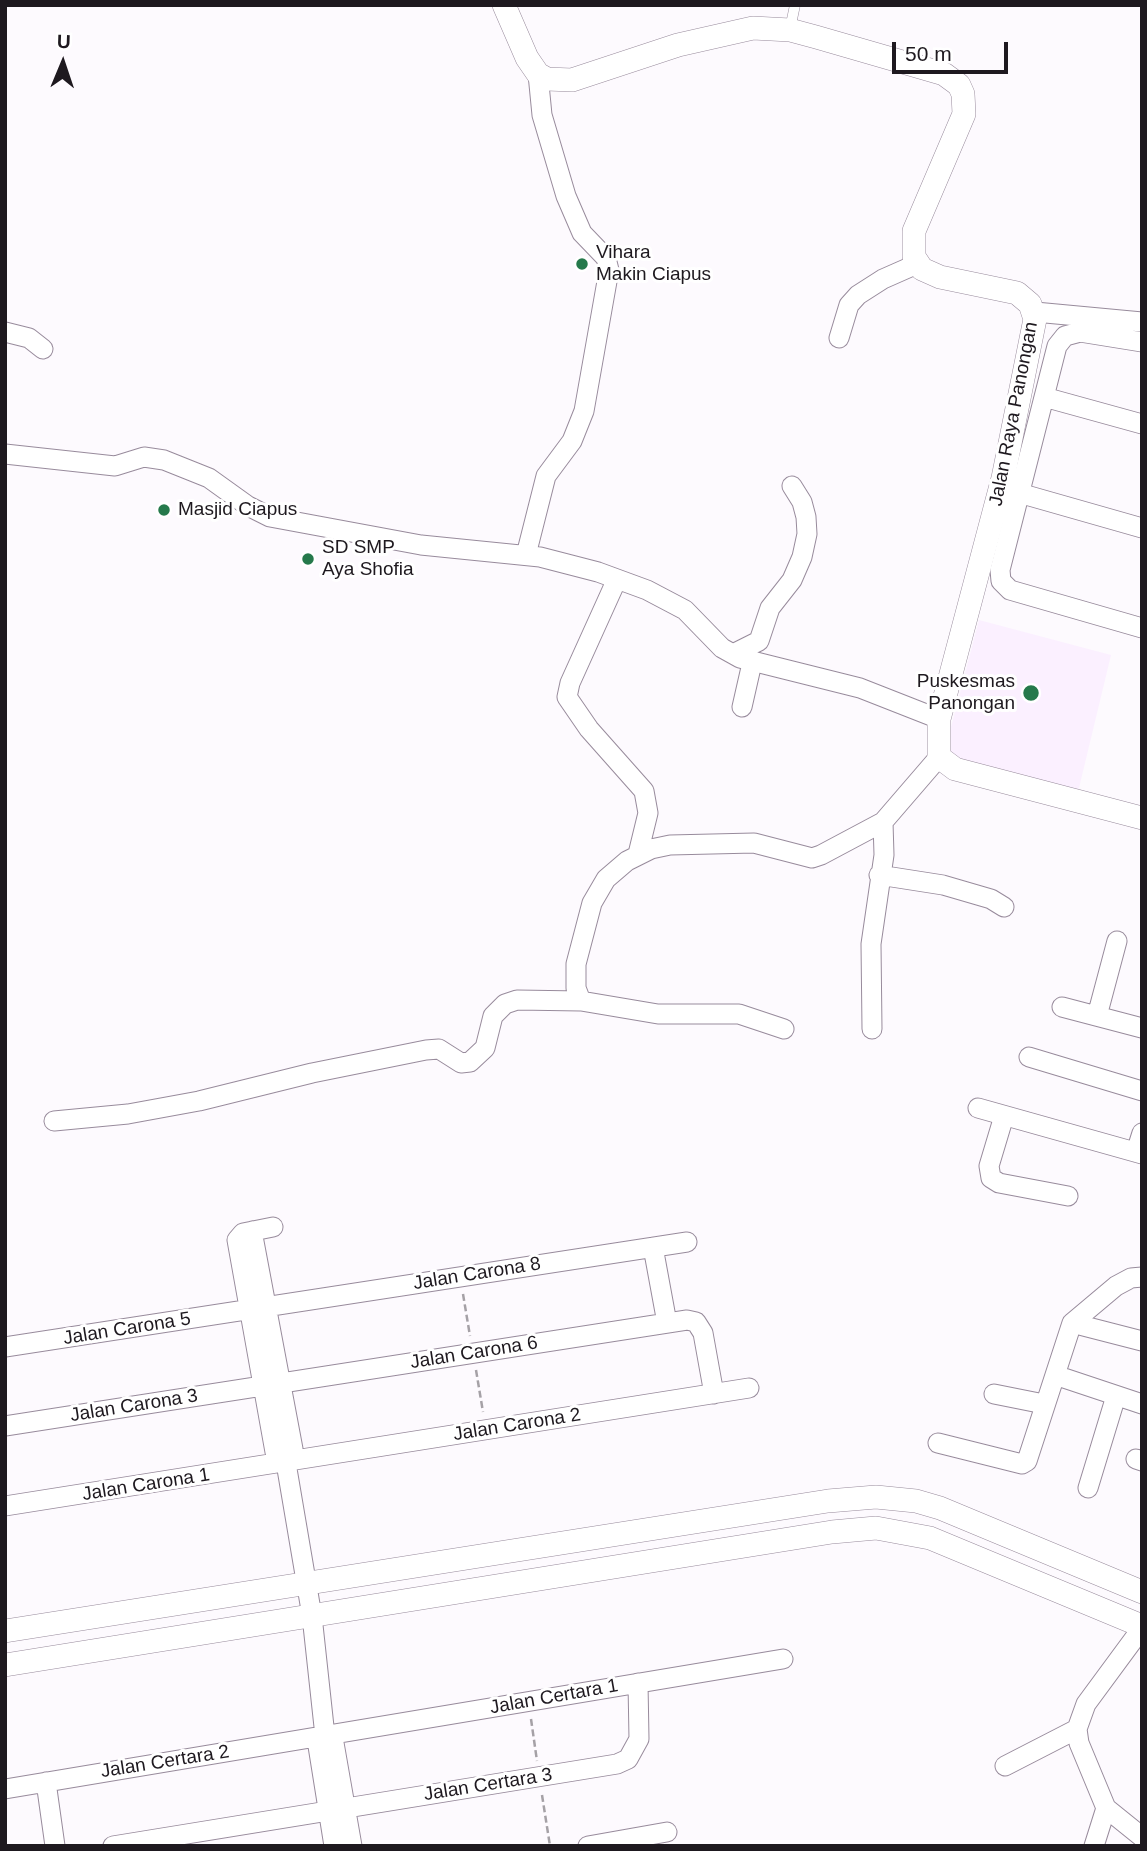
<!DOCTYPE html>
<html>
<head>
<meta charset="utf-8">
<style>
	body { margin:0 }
	#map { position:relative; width:1147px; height:1851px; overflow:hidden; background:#fdfafe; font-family:Arial,sans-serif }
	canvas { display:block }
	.frame { position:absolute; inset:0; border:7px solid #1e191f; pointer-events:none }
	.north { position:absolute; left:28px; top:28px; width:70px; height:70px; -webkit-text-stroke:5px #fff; paint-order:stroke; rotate:2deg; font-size:19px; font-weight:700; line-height:28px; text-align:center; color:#1e191f }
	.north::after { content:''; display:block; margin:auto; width:24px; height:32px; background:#1e191f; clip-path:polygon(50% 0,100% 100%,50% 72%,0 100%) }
	.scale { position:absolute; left:892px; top:42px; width:116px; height:32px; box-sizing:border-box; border:4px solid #1e191f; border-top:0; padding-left:9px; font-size:21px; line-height:24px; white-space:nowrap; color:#1e191f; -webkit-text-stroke:5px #fff; paint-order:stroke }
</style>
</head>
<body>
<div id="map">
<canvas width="1147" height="1851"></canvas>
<div class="frame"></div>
<div class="north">U</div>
<div class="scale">50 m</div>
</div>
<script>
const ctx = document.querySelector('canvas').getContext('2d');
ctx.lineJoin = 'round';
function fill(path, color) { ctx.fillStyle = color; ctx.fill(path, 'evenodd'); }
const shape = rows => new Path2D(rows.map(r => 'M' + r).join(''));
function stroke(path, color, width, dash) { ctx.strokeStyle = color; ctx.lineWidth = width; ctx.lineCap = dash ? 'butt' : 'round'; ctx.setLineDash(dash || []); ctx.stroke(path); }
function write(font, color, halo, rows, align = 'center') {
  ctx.font = font + ' Arial,sans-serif'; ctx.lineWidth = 6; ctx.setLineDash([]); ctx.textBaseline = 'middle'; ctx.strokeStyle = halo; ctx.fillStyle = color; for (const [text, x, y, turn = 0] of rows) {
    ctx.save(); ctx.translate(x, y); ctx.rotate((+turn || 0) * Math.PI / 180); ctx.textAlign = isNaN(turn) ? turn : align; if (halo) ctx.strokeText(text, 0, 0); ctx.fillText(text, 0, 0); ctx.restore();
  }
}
fill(shape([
	[979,620,1111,655,1078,792,955,761,949,748,950,731]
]), '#fbf0ff');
const service = shape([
	[790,29,795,5]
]);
const minor = shape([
	[1035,312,1142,322],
	[5,332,29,338,43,349],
	[839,338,849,305,858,295,883,279,917,264],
	[1142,342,1080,332,1065,336,1057,346,1000,570,1001,581,1010,590,1142,628],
	[1044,397,1142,424],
	[5,454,115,466,144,457,164,460,209,478,248,506,270,517,421,545,540,557,598,572,647,590,685,610,722,648,740,658,860,688,939,719],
	[1019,493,1142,528],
	[526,555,546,476,572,441,584,411,609,270,606,258,582,233,566,196,542,115,538,74],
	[617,579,570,683,567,697,589,729,644,791,648,813,638,854],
	[733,654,759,641,770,608,792,580,802,557,807,534,806,517,802,502,792,486],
	[742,707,752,663],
	[879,875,943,885,991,899,1004,907],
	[581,1001,658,1014,739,1014,784,1029],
	[1062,1007,1142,1028],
	[1097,1016,1117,941],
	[872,1029,871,944,884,855,883,822],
	[1029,1057,1142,1091],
	[978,1108,1142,1154],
	[1004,1116,989,1166,991,1178,999,1183,1068,1196],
	[54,1121,128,1114,199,1101,312,1073,426,1050,439,1049,461,1063,470,1062,485,1048,493,1016,505,1004,517,1000,581,1001,576,988,576,964,592,903,606,879,627,861,651,849,670,845,754,843,812,858,821,855,883,822,939,757],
	[1136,1152,1142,1133],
	[273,1227,243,1233,237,1240,275,1452,286,1463],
	[252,1231,293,1449,286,1463,312,1616,325,1736,318,1746,334,1846],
	[653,1247,667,1323],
	[1072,1323,1142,1341],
	[5,1347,687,1242],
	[1055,1375,1142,1404],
	[994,1394,1044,1404],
	[5,1426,687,1320,696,1322,703,1333,714,1394],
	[938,1443,1022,1464,1027,1461,1072,1323,1116,1286,1131,1278,1142,1277],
	[1136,1459,1142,1461],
	[1088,1488,1116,1396],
	[5,1506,749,1388],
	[1142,1628,1086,1704,1077,1729,1079,1743,1106,1808,1142,1837],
	[325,1736,334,1743,352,1846],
	[1005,1766,1077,1729],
	[46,1782,55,1846],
	[5,1789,783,1659],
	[113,1846,617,1764,628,1759,639,1739,638,1683],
	[588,1846,667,1832],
	[1094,1846,1106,1808]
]);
const tertiary = shape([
	[504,5,527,58,538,74,547,79,572,80,678,45,753,28,790,30,816,37,944,74,959,85,963,94,964,114,914,231,914,257,922,269,940,277,1017,293,1030,304,1035,319,1003,478,939,719,939,757,955,769,1142,818],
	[5,1631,828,1501,876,1497,916,1501,940,1508,1142,1592],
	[5,1665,832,1532,876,1528,930,1538,1142,1626]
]);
stroke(service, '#988b9c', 11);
stroke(minor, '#988b9c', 21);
stroke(tertiary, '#988b9c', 24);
stroke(shape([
	[463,1294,470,1336],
	[476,1370,483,1412],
	[531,1719,537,1761],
	[542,1795,550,1846]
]), '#a5a1a6', 2.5, [7, 3.5]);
stroke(service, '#fff', 10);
stroke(minor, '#fff', 19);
stroke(tertiary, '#fff', 23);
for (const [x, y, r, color] of [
	[582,264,7,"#25794b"],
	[164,510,7,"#25794b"],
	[308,559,7,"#25794b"],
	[1031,693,9,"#25794b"]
]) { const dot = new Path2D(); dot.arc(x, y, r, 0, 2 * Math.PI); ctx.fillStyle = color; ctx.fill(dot); stroke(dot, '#fff', 2.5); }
write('19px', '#1e191f', '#fff', [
	["Vihara",596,253],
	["Makin Ciapus",596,275],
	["Masjid Ciapus",178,510],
	["SD SMP",322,548],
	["Aya Shofia",322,570],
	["Puskesmas",1015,682,"right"],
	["Panongan",1015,704,"right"]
], 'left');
write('19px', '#1e191f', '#fff', [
	["Jalan Raya Panongan",1014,414,-79],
	["Jalan Carona 8",477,1274,-9],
	["Jalan Carona 5",127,1329,-9],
	["Jalan Carona 6",474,1353,-9],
	["Jalan Carona 3",134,1406,-9],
	["Jalan Carona 2",517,1425,-9],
	["Jalan Carona 1",146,1485,-9],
	["Jalan Certara 1",554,1697,-10],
	["Jalan Certara 2",165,1762,-9],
	["Jalan Certara 3",488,1785,-9]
]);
</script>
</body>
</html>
